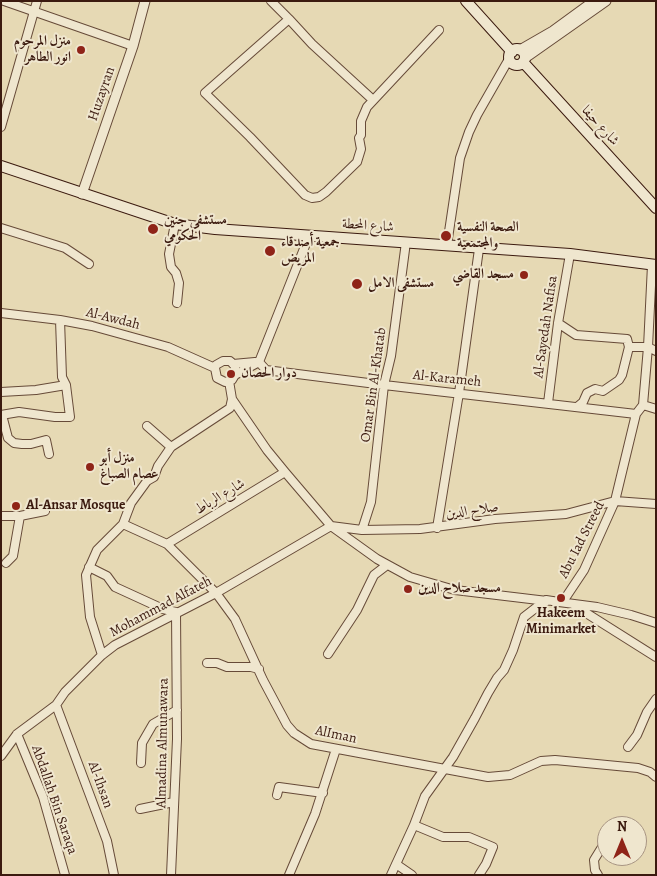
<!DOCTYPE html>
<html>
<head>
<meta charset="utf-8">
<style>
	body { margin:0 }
	#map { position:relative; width:657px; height:876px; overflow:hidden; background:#e6d9b4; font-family:Alegreya,serif }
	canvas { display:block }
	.frame { position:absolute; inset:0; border:2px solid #3b1a0f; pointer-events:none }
	.north { position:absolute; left:597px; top:816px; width:50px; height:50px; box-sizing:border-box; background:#efe6ce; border:1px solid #a79482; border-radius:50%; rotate:0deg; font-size:14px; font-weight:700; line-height:20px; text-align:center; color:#3b1a0f }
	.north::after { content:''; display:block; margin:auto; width:18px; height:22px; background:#8f2418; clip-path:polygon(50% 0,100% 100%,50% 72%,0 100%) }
</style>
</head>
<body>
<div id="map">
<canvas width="657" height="876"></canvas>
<div class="frame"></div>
<div class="north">N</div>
</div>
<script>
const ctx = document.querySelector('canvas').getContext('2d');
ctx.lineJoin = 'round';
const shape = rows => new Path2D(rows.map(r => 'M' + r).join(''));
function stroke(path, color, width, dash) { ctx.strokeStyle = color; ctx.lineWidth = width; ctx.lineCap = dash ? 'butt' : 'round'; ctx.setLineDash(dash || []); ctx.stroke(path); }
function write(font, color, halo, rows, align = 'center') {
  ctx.font = font + ' Alegreya,Amiri,serif'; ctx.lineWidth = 4; ctx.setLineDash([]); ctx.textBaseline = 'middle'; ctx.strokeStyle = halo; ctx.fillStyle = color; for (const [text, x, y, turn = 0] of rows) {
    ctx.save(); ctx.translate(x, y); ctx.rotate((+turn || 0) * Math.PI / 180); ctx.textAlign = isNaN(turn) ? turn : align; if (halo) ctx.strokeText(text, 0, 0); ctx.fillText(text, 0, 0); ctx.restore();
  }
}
const minor = shape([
	[4,1,133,46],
	[271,1,289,19,205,93,250,137,305,195,312,198,319,197,326,192,357,162,361,149,359,138,361,135,361,121,367,107,439,30],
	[289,19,312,44,373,100],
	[1,127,37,1],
	[175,224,169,254,171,267,176,273,179,283,177,303],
	[1,228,65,248,89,264],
	[447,245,460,158,469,132,477,115,509,59],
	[1,313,60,320,92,326,168,347,215,368],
	[558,323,576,335,627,339,629,347,648,347,656,351],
	[259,362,266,370,384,385,636,414],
	[259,362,309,236],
	[233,364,255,362],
	[235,375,235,366,230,361,223,361,216,365,215,368,217,378,225,382,232,380,235,375,259,362],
	[229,381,232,399,267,450,285,472,331,526,377,559,410,577,455,590,547,601],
	[1,392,36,390,66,385],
	[548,403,558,323,570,254],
	[643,405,656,409],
	[577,407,583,402,587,393,595,389,603,391,619,380,622,375,629,347],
	[1,415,19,412,55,417,70,417,66,385,62,377,60,320],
	[2,415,8,438,14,443,22,444,31,444,46,440,49,454],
	[147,426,171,447],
	[1,516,20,516,45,511],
	[123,524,131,503,147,481,154,477,158,466,171,447,230,408,232,399],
	[437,528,459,393,479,249],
	[362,530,371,502,384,385,391,356,406,242],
	[167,544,285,472],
	[6,563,13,556,20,516],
	[89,567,107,576,115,587,163,609,176,612,177,739,171,875],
	[559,602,597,607,631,615,656,623],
	[575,606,656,657],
	[328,654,357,610,374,575,387,565],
	[102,655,90,617,86,575,97,550,123,524,167,544,216,593,235,619,263,680,287,725,294,733,311,744,488,777,510,775,541,761,555,760,638,768,650,772,656,777],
	[207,663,217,663,227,667,251,667,259,669],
	[56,705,107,841,114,875],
	[17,734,43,797,65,875],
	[628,747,637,735,647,712,656,699],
	[1,756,17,734,56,705,65,692,102,655,115,645,216,593,331,526,362,530,420,529,495,519,566,514,615,501,656,504],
	[141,763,142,743,153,724,177,710],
	[277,795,279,787,323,793],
	[140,809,174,802],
	[414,825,443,837,469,837,493,847,486,864,479,875],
	[396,864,412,875],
	[289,875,315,814,336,749],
	[391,875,414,825,425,796,453,757,475,718,488,693,497,678,504,670,513,650,524,617,546,600,559,602,566,597,584,570,615,501,636,414,643,405,648,347,652,265],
	[598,875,595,870,594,860,602,847]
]);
const tertiary = shape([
	[520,50,553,31,594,1],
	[525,58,606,1],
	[82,194,133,46,145,1]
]);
const secondary = shape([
	[466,1,512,52],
	'509 57a8 8 0 1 1 16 0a8 8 0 1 1-16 0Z',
	[523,62,656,208],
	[1,166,175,224,215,229,570,254,656,265]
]);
stroke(minor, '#664a38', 10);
stroke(tertiary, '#664a38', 11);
stroke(secondary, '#3b1a0f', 12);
stroke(minor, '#efe6ce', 8);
stroke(tertiary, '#efe6ce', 9);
stroke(secondary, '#efe6ce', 10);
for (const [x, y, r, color] of [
	[81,50,5,"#8f2418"],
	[153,229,6,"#8f2418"],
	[446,236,6,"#8f2418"],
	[270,251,6,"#8f2418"],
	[524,275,5,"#8f2418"],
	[357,284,6,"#8f2418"],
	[231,374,5,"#8f2418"],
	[90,467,5,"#8f2418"],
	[16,506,5,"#8f2418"],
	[408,589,5,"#8f2418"],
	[561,598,5,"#8f2418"]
]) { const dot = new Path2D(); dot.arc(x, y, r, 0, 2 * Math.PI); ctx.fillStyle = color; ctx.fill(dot); stroke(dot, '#efe6ce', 2); }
write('bold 14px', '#3b1a0f', '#efe6ce', [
	["منزل المرحوم",71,42,"right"],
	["انور الطاهر",71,58,"right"],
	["مستشفى جنين",164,221],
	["الحكومي",164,237],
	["الصحة النفسية",457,228],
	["والمجتمعية",457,244],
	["جمعية أصدقاء",281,243],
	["المريض",281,259],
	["مسجد القاضي",514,275,"right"],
	["مستشفى الامل",368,284],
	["دوار الحصان",241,374],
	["منزل أبو",100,459],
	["عصام الصباغ",100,475],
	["Al-Ansar Mosque",26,506],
	["مسجد صلاح الدين",418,589],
	["Hakeem",561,614,"center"],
	["Minimarket",561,630,"center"]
], 'left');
write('14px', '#3b1a0f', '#efe6ce', [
	["Huzayran",102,94,-71],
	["شارع حيفا",600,126,48],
	["شارع المحطة",368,226,4],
	["Al-Awdah",113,319,14],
	["Al-Sayedah Nafisa",546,327,-82],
	["Al-Karameh",447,379,6],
	["Omar Bin Al-Khatab",374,385,-82],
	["شارع الرباط",220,497,-31],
	["صلاح الدين",472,511,-8],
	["Abu Iad Streed",582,540,-63],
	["Mohammad Alfateh",161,607,-28],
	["AlIman",336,735,12],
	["Almadina Almunawara",163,743,-89],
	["Al-Ihsan",100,785,70],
	["Abdallah Bin Saraqa",54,800,71]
]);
</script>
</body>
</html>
